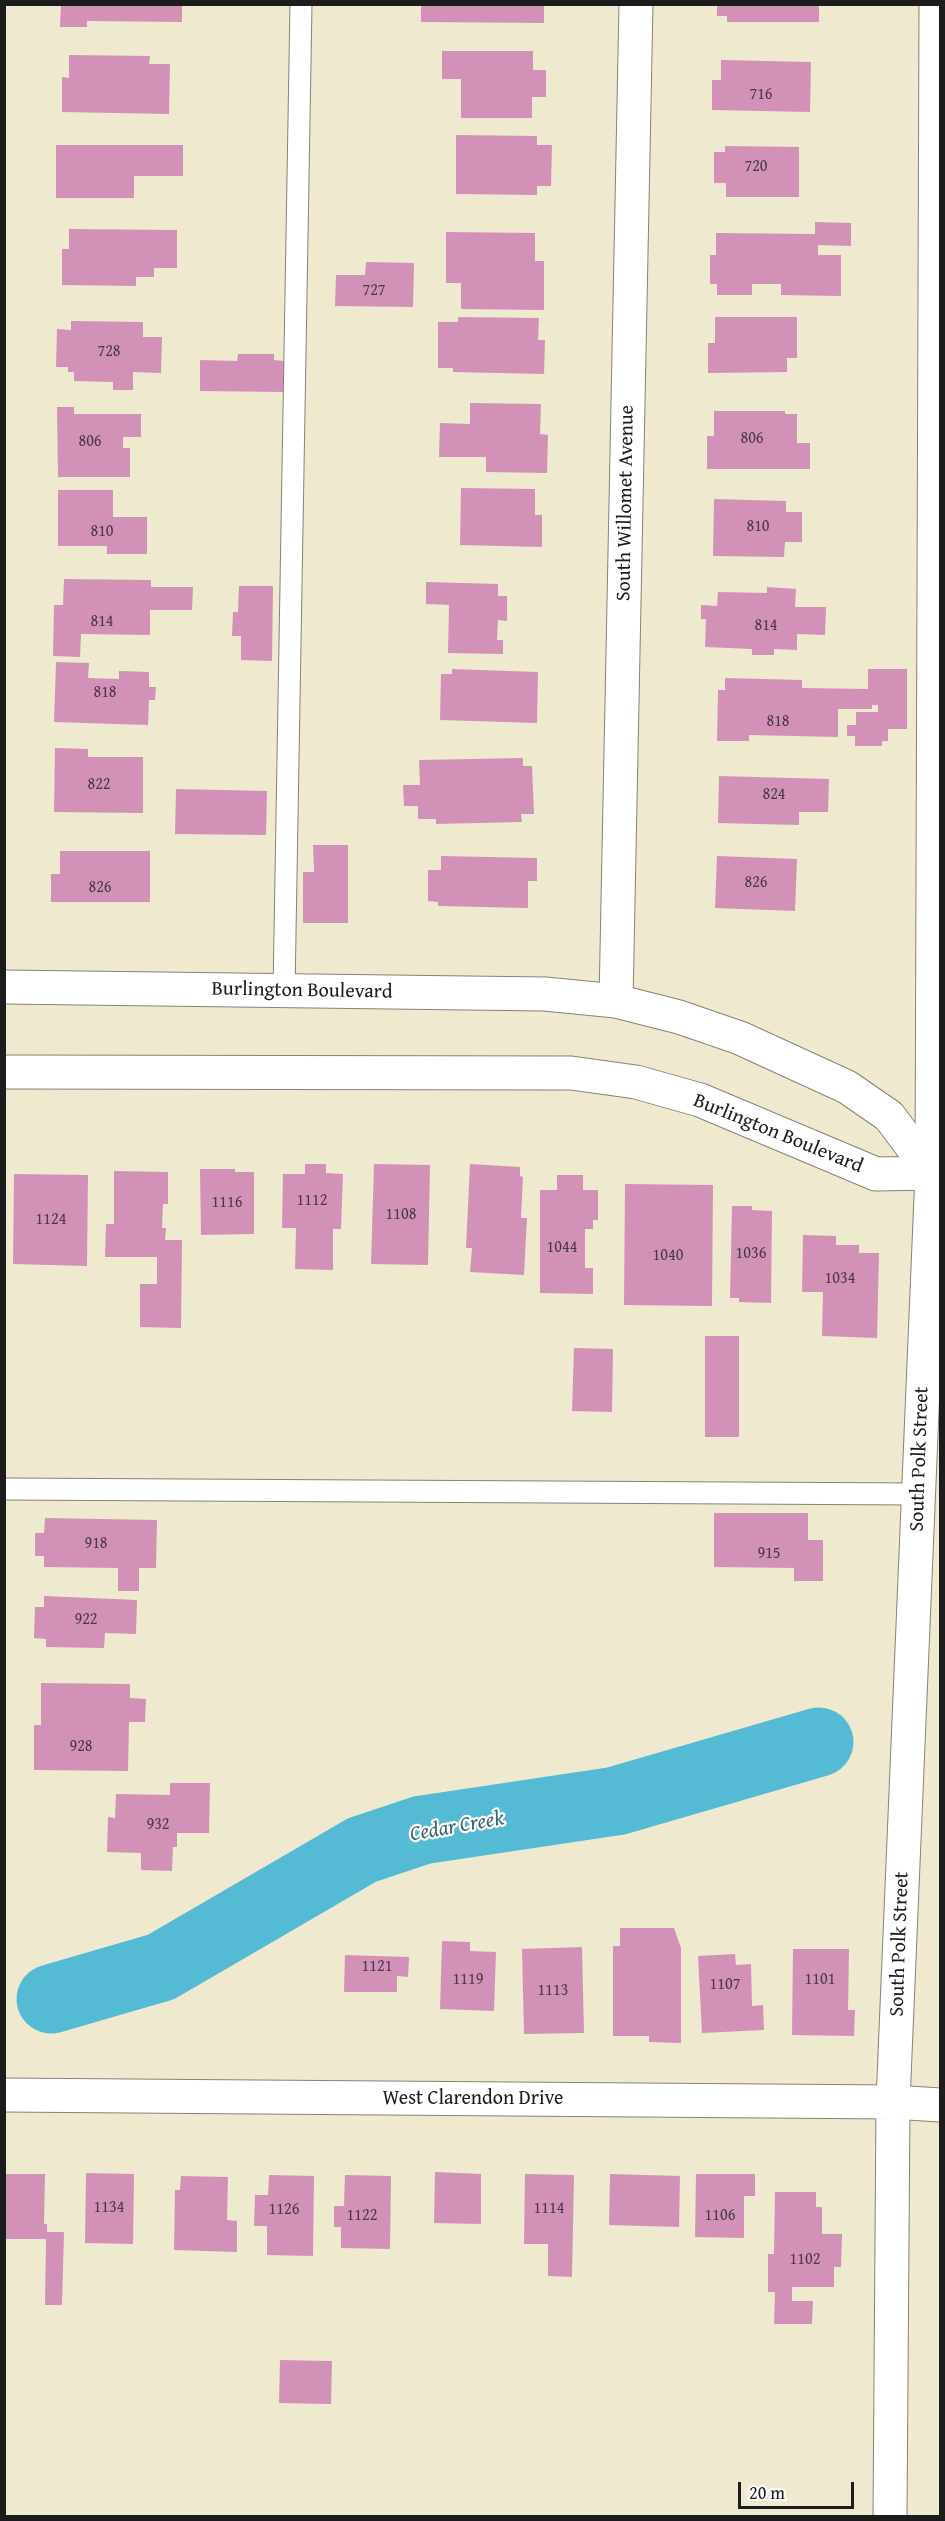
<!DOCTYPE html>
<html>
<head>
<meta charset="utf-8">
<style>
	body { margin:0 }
	#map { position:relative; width:945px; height:2521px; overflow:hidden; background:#efe9d0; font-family:"Gentium Book Plus",serif }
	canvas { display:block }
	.frame { position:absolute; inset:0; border:6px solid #1c1c1c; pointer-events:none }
	.scale { position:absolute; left:738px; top:2482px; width:116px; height:27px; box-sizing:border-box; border:3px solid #1c1c1c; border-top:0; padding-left:8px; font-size:18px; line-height:21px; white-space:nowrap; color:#1c1c1c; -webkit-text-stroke:4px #fff; paint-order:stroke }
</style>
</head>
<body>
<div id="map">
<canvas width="945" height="2521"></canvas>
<div class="frame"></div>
<div class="scale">20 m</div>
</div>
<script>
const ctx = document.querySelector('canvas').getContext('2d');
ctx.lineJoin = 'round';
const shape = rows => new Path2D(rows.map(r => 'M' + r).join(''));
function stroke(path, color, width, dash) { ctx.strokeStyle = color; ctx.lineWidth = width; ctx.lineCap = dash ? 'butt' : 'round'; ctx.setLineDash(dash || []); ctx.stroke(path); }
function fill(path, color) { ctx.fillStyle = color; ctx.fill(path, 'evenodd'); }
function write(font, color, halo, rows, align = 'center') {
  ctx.font = font + ' "Gentium Book Plus",serif'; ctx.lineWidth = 4.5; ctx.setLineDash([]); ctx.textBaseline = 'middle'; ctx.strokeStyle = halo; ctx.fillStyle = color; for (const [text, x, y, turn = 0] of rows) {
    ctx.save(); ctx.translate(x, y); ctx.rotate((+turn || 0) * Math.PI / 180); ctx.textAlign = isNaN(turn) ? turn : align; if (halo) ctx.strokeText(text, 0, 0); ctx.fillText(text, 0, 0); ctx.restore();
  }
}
stroke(shape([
	[51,1999,161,1967,362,1850,422,1830,616,1801,819,1742]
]), '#55bad3', 69);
fill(shape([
	[61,4,182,4,182,22,87,21,87,27,60,27],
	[421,4,544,4,544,23,421,22],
	[717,4,819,4,819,22,727,22,727,16,717,16],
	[442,51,533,51,533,70,546,70,546,97,532,97,532,118,461,118,461,79,442,79],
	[69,55,150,56,149,64,170,64,169,114,62,112,62,77,69,78],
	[721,60,811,62,810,112,712,110,712,80,721,80],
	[456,135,537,136,537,145,552,145,551,186,537,186,537,195,456,194],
	[56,145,183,145,183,176,134,176,134,198,56,198],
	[725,146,799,147,799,197,726,197,726,183,714,183,714,152,725,152],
	[815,222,851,223,851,246,818,245,818,255,841,255,841,296,781,295,781,284,752,284,752,295,717,295,717,284,710,284,710,255,716,255,716,233,815,234],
	[69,229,177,230,177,268,154,268,154,277,136,277,136,286,62,285,62,249,69,249],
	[446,232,535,233,535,261,544,261,544,310,461,309,461,283,446,283],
	[366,262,414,263,413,307,335,306,336,275,365,275],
	[458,317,539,318,538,340,545,340,544,374,453,372,453,368,438,368,438,322,458,322],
	[715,317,797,317,797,358,787,358,787,372,708,373,708,343,715,343],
	[71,321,143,322,143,337,162,337,161,373,133,372,133,390,113,390,113,382,74,381,74,372,68,372,68,367,56,367,57,329,71,330],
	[238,354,274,354,274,360,284,361,284,392,200,391,200,360,237,361],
	[470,403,541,404,540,434,548,435,547,473,486,472,486,457,439,457,440,423,470,424],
	[57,407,74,407,74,414,141,414,141,437,123,437,123,448,130,448,130,477,58,477],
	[714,411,785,411,785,414,797,414,797,443,810,443,810,469,707,469,707,436,714,436],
	[461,488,535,489,535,515,542,515,542,547,460,545],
	[58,490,113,490,113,517,147,517,147,554,107,554,107,546,58,546],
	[714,499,786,501,786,512,802,512,802,542,785,542,784,557,713,556],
	[64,579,151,580,151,587,193,587,192,610,150,610,150,635,81,634,80,657,53,656,54,605,63,605],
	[426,582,498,584,498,596,507,596,507,621,498,620,497,640,503,640,503,654,448,653,449,605,426,604],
	[239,586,273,586,272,661,241,660,241,636,232,636,233,612,238,612],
	[767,587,796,589,795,607,826,607,825,635,797,634,797,650,774,649,774,655,752,655,752,649,705,647,706,619,701,619,701,605,717,606,718,592,767,593],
	[56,662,89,663,88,678,119,679,119,671,149,672,149,687,156,687,155,700,149,700,148,725,54,722],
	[452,669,538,672,537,723,440,720,441,674,452,674],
	[868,669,907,669,907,729,888,729,888,741,882,741,882,746,855,746,855,736,847,736,847,725,856,725,856,712,878,712,878,705,872,705,872,709,838,709,838,737,749,735,749,741,717,741,718,690,725,690,725,678,802,680,802,688,868,689],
	[55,748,88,749,88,757,143,757,143,813,54,812],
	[523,758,523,766,532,766,534,814,521,814,522,822,436,824,436,819,418,819,418,806,404,806,403,785,420,785,419,760],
	[719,776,829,779,828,812,799,812,799,825,718,823],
	[176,789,267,791,266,835,175,834],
	[313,845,348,845,348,923,303,923,303,872,314,872],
	[60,851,150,851,150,902,51,902,51,874,60,874],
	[441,856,537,858,537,881,528,881,528,908,438,906,438,902,428,901,428,870,441,870],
	[717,856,797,859,795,911,715,908],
	[305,1164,326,1164,326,1173,343,1174,341,1229,333,1229,333,1270,295,1269,296,1228,282,1228,283,1174,305,1174],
	[374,1164,430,1165,428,1265,371,1264],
	[470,1164,520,1167,520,1176,523,1177,521,1218,527,1218,524,1275,470,1272,472,1248,466,1248],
	[200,1169,235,1169,235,1172,254,1172,254,1234,201,1235],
	[114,1171,168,1172,168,1204,163,1204,162,1228,166,1228,165,1240,182,1240,181,1328,140,1327,140,1284,157,1284,157,1257,105,1257,106,1224,114,1224],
	[14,1174,88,1175,87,1266,13,1264],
	[557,1175,583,1175,583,1190,598,1190,598,1220,593,1220,593,1229,585,1229,585,1268,593,1268,593,1294,540,1293,540,1190,557,1190],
	[625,1184,713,1185,712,1306,624,1305],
	[732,1206,752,1206,752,1210,772,1211,771,1303,739,1302,739,1298,730,1298],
	[803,1235,836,1236,836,1245,859,1245,859,1253,879,1253,877,1338,822,1336,823,1292,802,1292],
	[705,1336,739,1336,739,1437,705,1437],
	[574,1348,613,1349,612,1412,572,1411],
	[714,1513,808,1513,808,1540,823,1540,823,1581,794,1581,794,1568,714,1567],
	[45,1518,157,1520,156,1568,139,1568,139,1591,118,1591,118,1568,44,1567,44,1556,35,1556,35,1533,44,1533],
	[44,1596,137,1600,136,1634,105,1633,104,1648,46,1647,46,1639,34,1638,35,1607,44,1607],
	[41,1683,130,1684,130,1698,146,1699,145,1722,129,1722,128,1771,34,1770,34,1725,41,1725],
	[170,1783,210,1783,209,1833,177,1833,177,1847,173,1847,172,1871,141,1870,141,1853,107,1852,108,1817,115,1818,116,1794,170,1795],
	[620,1928,674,1928,681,1948,681,2043,649,2042,649,2036,613,2036,613,1946,620,1946],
	[442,1941,470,1942,470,1951,496,1952,494,2011,440,2009],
	[582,1947,584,2033,524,2034,522,1949],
	[793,1949,849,1949,848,2010,855,2010,854,2036,792,2035],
	[735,1954,736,1965,751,1964,752,2006,763,2005,764,2030,702,2033,698,1956],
	[345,1955,409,1957,408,1977,397,1976,397,1992,344,1992],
	[435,2172,481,2174,481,2224,434,2223],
	[86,2173,134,2174,133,2244,85,2243],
	[4,2174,45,2174,44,2224,47,2224,47,2232,64,2232,62,2305,45,2305,46,2239,4,2239],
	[525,2174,574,2175,572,2277,548,2276,548,2244,524,2244],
	[610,2174,680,2176,679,2227,609,2225],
	[696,2174,755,2174,755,2196,744,2196,744,2238,695,2237],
	[269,2175,314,2176,313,2256,267,2255,267,2226,254,2226,255,2195,268,2195],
	[345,2175,391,2176,390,2249,341,2248,341,2227,334,2227,334,2206,344,2206],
	[181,2176,228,2177,227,2220,237,2221,237,2252,174,2250,175,2190,180,2190],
	[775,2192,816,2192,816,2207,822,2207,822,2234,842,2234,841,2267,834,2267,834,2287,792,2287,792,2301,813,2301,812,2324,774,2324,775,2292,768,2292,768,2254,774,2254],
	[280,2360,332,2361,331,2404,279,2403]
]), '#d292b7');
const lane = shape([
	[284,991,301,4],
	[4,1489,918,1494]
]);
const street = shape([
	[616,1001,636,4],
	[893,2102,932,1173,936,4]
]);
const secondary = shape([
	[4,987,545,994,616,1001,679,1017,740,1038,847,1087,889,1116,932,1173],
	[4,1072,571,1073,636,1082,700,1100,876,1174,932,1173,940,1176],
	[4,2095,893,2102,940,2105],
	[890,2516,893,2102]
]);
stroke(lane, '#868276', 23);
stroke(street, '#868276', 35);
stroke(secondary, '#868276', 35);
stroke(lane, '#fff', 21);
stroke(street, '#fff', 33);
stroke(secondary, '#fff', 33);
write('16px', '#4a3a43', null, [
	["716",761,95],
	["720",756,167],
	["727",374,291],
	["728",109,352],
	["806",752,439],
	["806",90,442],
	["810",758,527],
	["810",102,532],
	["814",102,622],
	["814",766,626],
	["818",105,693],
	["818",778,722],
	["822",99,785],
	["824",774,795],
	["826",756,883],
	["826",100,888],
	["1112",312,1201],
	["1116",227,1203],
	["1108",401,1215],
	["1124",51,1220],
	["1044",562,1248],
	["1036",751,1254],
	["1040",668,1256],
	["1034",840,1279],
	["918",96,1544],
	["915",769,1554],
	["922",86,1620],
	["928",81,1747],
	["932",158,1825],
	["1121",377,1967],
	["1119",468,1980],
	["1101",820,1980],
	["1107",725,1985],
	["1113",553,1991],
	["1134",109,2208],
	["1114",549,2209],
	["1126",284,2210],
	["1122",362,2216],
	["1106",720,2216],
	["1102",805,2260]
]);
write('20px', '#1c1c1c', '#fff', [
	["South Willomet Avenue",626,503,-89],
	["Burlington Boulevard",302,991,1],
	["Burlington Boulevard",778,1134,22],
	["South Polk Street",920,1459,-88],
	["South Polk Street",900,1944,-88],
	["West Clarendon Drive",473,2099]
]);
write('italic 21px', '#36636e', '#fff', [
	["Cedar Creek",457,1827,-10]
]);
</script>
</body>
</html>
